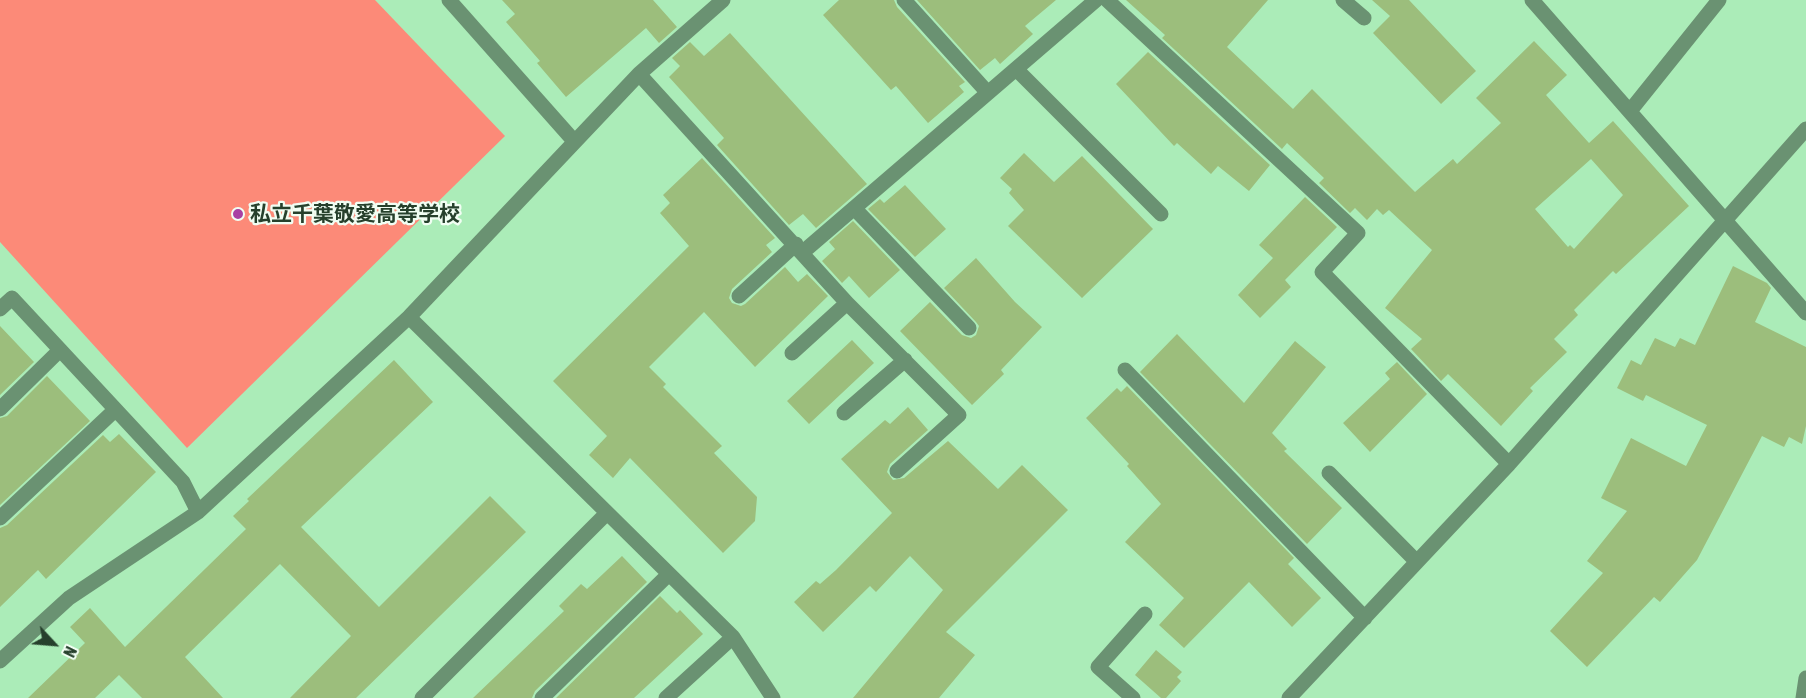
<!DOCTYPE html>
<html>
<head>
<meta charset="utf-8">
<style>
	body { margin:0 }
	#map { position:relative; width:1806px; height:698px; overflow:hidden; background:#abecb8; font-family:"Asap Condensed",sans-serif }
	canvas { display:block }
	.north { position:absolute; left:24px; top:614px; width:60px; height:60px; -webkit-text-stroke:4px #f1fef3; paint-order:stroke; rotate:116deg; font-size:16px; font-weight:700; line-height:24px; text-align:center; color:#26402c }
	.north::after { content:''; display:block; margin:auto; width:21px; height:27px; background:#26402c; clip-path:polygon(50% 0,100% 100%,50% 72%,0 100%) }
</style>
</head>
<body>
<div id="map">
<canvas width="1806" height="698"></canvas>
<div class="north">N</div>
</div>
<script>
const ctx = document.querySelector('canvas').getContext('2d');
ctx.lineJoin = 'round';
function fill(path, color) { ctx.fillStyle = color; ctx.fill(path, 'evenodd'); }
const shape = rows => new Path2D(rows.map(r => 'M' + r).join(''));
function stroke(path, color, width, dash) { ctx.strokeStyle = color; ctx.lineWidth = width; ctx.lineCap = dash ? 'butt' : 'round'; ctx.setLineDash(dash || []); ctx.stroke(path); }
function write(font, color, halo, rows, align = 'center') {
  ctx.font = font + ' "Asap Condensed","Noto Sans JP",sans-serif'; ctx.lineWidth = 4.5; ctx.setLineDash([]); ctx.textBaseline = 'middle'; ctx.strokeStyle = halo; ctx.fillStyle = color; for (const [text, x, y, turn = 0] of rows) {
    ctx.save(); ctx.translate(x, y); ctx.rotate((+turn || 0) * Math.PI / 180); ctx.textAlign = isNaN(turn) ? turn : align; if (halo) ctx.strokeText(text, 0, 0); ctx.fillText(text, 0, 0); ctx.restore();
  }
}
fill(shape([
	[0,0,375,0,505,136,187,448,0,242]
]), '#fc8a78');
fill(shape([
	[502,0,653,0,677,27,659,43,646,28,566,97,537,63,540,61,506,22,515,14],
	[839,0,894,0,897,7,965,82,959,86,964,92,928,123,896,86,891,90,823,15],
	[917,0,1056,0,1025,26,1033,34,1000,64,995,58,980,70],
	[1126,0,1268,0,1227,47,1293,109,1312,89,1415,192,1453,159,1457,164,1501,123,1476,98,1534,41,1567,75,1546,95,1589,143,1613,121,1689,206,1616,274,1613,271,1574,310,1578,315,1554,339,1567,352,1530,388,1533,391,1501,426,1448,374,1441,381,1411,349,1422,339,1385,308,1432,250,1389,210,1383,215,1377,209,1367,220,1355,208,1350,213,1319,183,1324,178,1287,143,1282,149,1162,38,1165,35],
	[1591,159,1623,195,1574,249,1570,245,1568,247,1535,209],
	[1372,0,1409,0,1476,71,1441,104,1373,33,1390,16],
	[730,33,867,184,816,228,803,214,789,225,717,145,724,138,669,77,680,66,672,58,690,42,704,56],
	[1148,52,1270,165,1249,191,1218,166,1211,174,1177,143,1174,146,1116,84],
	[1024,153,1054,182,1082,156,1153,229,1082,298,1008,226,1024,210,1009,193,1012,189,1000,178],
	[702,158,775,238,766,245,772,252,732,289,729,298,732,303,741,306,745,304,785,267,798,282,807,274,828,296,755,367,704,312,649,367,666,384,663,387,722,446,714,453,757,497,755,521,723,553,630,458,613,478,589,455,607,436,553,381,689,246,660,213,670,203,663,195],
	[905,185,946,229,915,257,868,209,880,199,884,203],
	[1305,197,1337,227,1285,280,1291,287,1260,318,1238,295,1273,258,1259,245],
	[853,221,900,270,869,298,849,276,842,283,822,261,835,249,829,242],
	[976,258,1015,302,1042,327,1001,370,1004,374,972,405,900,331,930,302,962,335,971,338,976,335,979,326,976,322,944,288],
	[1733,266,1767,283,1771,288,1755,322,1806,347,1806,426,1802,444,1789,437,1784,447,1762,436,1697,560,1660,602,1654,597,1587,667,1550,631,1603,573,1587,561,1627,511,1601,498,1631,438,1686,466,1707,425,1646,395,1643,401,1617,388,1631,360,1641,365,1655,338,1675,347,1680,338,1695,345],
	[0,326,34,362,0,395],
	[1177,334,1244,403,1295,341,1326,367,1272,433,1287,449,1284,451,1342,508,1307,544,1140,372],
	[852,340,874,363,809,424,787,401],
	[394,360,433,402,301,527,379,607,490,496,526,532,356,698,290,698,351,636,280,564,185,657,223,698,142,698,119,675,95,698,28,698,85,643,70,627,90,608,125,647,246,529,233,516,249,501,247,499],
	[1397,362,1427,394,1370,452,1343,423,1390,379,1385,373],
	[47,376,90,421,0,505,0,418,7,416],
	[1127,386,1294,558,1288,564,1321,598,1292,627,1249,582,1184,648,1159,625,1184,598,1125,542,1161,504,1127,466,1129,464,1086,418,1117,388,1121,392],
	[908,407,928,430,890,464,887,472,893,480,904,478,948,441,998,489,1022,465,1068,510,946,632,975,655,939,698,853,698,943,590,910,556,876,592,870,586,823,632,794,602,816,581,820,584,836,570,892,513,841,459,885,420,890,424],
	[119,434,156,472,46,579,38,570,0,607,0,528,7,525,103,435,110,442],
	[622,556,647,582,535,691,532,698,473,698,564,611,559,606,581,584,587,589],
	[660,596,677,613,680,610,703,634,634,698,556,698],
	[1156,650,1182,672,1177,677,1181,681,1166,698,1161,698,1135,675]
]), '#9cbe7c');
stroke(shape([
	[449,0,574,141],
	[904,0,988,93],
	[1107,0,1358,233,1322,272,1509,464],
	[1343,0,1364,18],
	[1532,0,1806,313],
	[1016,69,1161,214],
	[639,74,847,303,959,415,897,471],
	[1630,111,1719,0],
	[854,208,969,328],
	[803,252,1096,0],
	[739,296,796,244],
	[0,309,12,298,183,482,198,512],
	[409,317,733,637,666,698],
	[792,353,847,303],
	[1125,370,1365,618],
	[0,409,59,351],
	[844,413,905,360],
	[1329,473,1417,562],
	[0,518,115,410],
	[733,637,773,698],
	[0,661,69,598,198,512,409,317,639,74,723,0],
	[422,698,607,513],
	[542,698,669,574],
	[1133,698,1098,667,1145,614],
	[1289,698,1509,464,1806,129],
	[1803,698,1806,678]
]), '#6a9272', 15);
for (const [x, y, r, color] of [
	[238,214,6,"#a940a3"]
]) { const dot = new Path2D(); dot.arc(x, y, r, 0, 2 * Math.PI); ctx.fillStyle = color; ctx.fill(dot); stroke(dot, '#f1fef3', 2); }
write('bold 21px', '#26402c', '#f1fef3', [
	["私立千葉敬愛高等学校",250,214]
], 'left');
</script>
</body>
</html>
